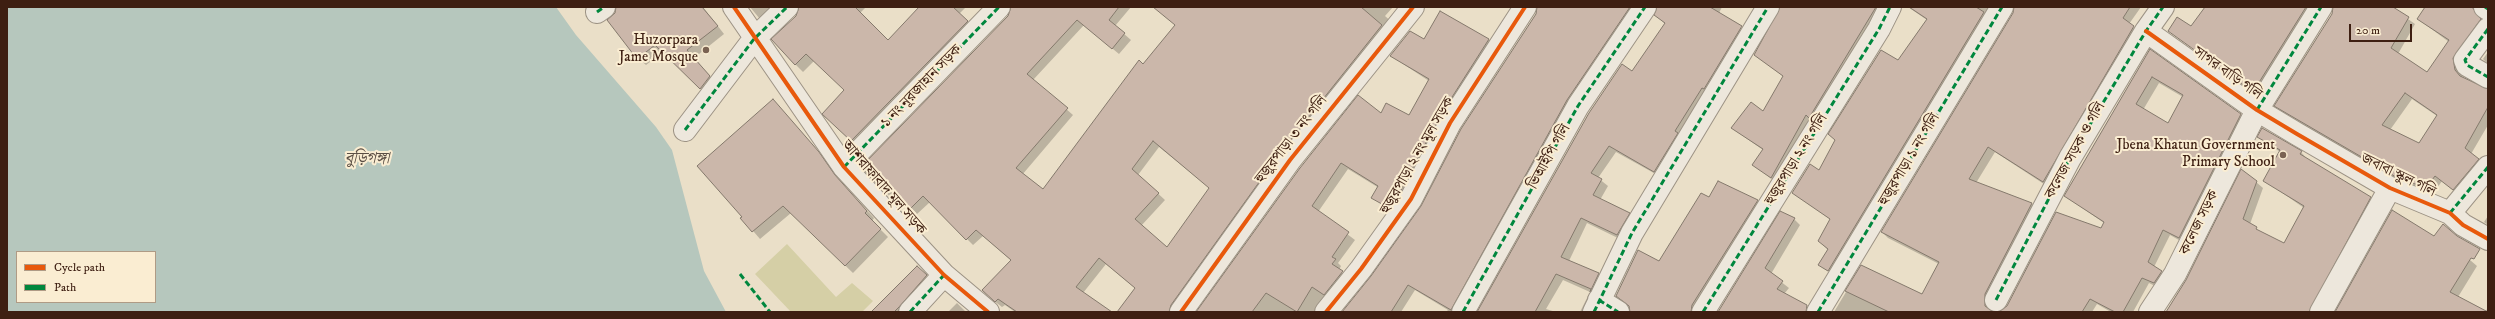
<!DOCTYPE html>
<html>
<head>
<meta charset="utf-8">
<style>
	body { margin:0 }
	#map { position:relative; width:2495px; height:319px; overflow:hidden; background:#eadfc8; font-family:"IM FELL DW Pica",serif }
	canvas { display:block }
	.frame { position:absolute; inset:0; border:8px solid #3e1f12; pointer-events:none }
	.legend { position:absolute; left:16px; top:251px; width:140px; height:52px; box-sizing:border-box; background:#faedd2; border:1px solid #af9b85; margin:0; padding:5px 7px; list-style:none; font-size:12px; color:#3e1f12 }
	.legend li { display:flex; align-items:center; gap:8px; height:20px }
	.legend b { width:20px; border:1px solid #af9b85 }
	.scale { position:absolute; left:2349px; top:24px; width:63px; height:18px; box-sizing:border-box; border:2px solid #3e1f12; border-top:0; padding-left:5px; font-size:12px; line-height:14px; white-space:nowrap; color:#3e1f12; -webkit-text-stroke:3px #faedd2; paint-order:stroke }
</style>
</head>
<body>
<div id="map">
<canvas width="2495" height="319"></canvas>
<div class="frame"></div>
<ul class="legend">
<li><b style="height:5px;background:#e8590c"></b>Cycle path</li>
<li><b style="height:5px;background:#00873e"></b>Path</li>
</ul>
<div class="scale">20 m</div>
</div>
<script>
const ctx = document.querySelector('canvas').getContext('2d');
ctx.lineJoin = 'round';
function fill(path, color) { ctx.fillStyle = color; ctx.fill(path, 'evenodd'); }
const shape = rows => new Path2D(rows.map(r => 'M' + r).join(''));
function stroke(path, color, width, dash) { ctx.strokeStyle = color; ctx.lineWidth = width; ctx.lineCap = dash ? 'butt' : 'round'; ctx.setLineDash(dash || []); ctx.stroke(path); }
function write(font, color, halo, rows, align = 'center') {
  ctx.font = font + ' "IM FELL DW Pica","Noto Serif Bengali",serif'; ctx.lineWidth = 4; ctx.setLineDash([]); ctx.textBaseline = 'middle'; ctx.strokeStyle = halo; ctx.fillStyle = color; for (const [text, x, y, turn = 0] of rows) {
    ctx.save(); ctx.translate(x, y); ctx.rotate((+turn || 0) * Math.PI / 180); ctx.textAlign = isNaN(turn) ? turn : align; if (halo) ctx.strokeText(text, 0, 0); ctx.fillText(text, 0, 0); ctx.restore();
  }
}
fill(shape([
	[787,244,836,297,852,283,873,301,862,312,791,312,755,274]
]), '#d5cfa6');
fill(shape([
	[7,7,556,7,576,35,656,127,672,150,704,271,726,312,7,312],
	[17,252,155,252,155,302,17,302]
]), '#b6c7bd');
fill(shape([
	[618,7,703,7,724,34,694,58,717,84,708,96,663,52,646,65,638,58,616,13],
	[750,7,786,7,765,25],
	[799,7,866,7,860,13,888,41,921,7,966,7,959,14,975,29,859,148,824,114,846,90,815,60,803,72,795,64,797,16],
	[1013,7,1131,7,1115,26,1131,40,1119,54,1084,25,1033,80,1073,115,1022,175,1043,191,1176,26,1171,7,1393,7,1385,16,1394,24,1177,312,1118,312,1136,289,1106,264,1083,293,1110,312,1015,312,1005,305,1002,307,989,297,1012,261,983,236,973,245,930,202,917,214,897,193,892,199,863,167,1009,16],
	[1159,147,1210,188,1167,249,1141,226,1165,200,1138,175],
	[1538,7,1640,7,1458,312,1446,312,1448,310,1415,290,1401,312,1343,312,1372,277,1422,207,1536,14],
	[1658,7,1722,7,1719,13,1747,34,1661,177,1616,152,1598,178,1608,186,1600,200,1629,213,1635,220,1624,241,1587,223,1569,261,1598,274,1605,280,1595,298,1590,292,1563,280,1546,309,1556,312,1478,312,1665,24,1656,15],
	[1781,7,1885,7,1778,184,1753,164,1763,150,1732,128,1763,112,1784,77,1755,55],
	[1908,7,1997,7,1835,276,1819,265,1828,250,1819,241,1831,220,1793,192,1820,171,1927,20],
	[2015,7,2141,7,2129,24,2140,33,2050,188,1995,152,1976,183,2032,204,2038,210,1991,301,1991,312,1834,312,1861,267,1923,295,1939,264,1888,238,1882,232,2014,14],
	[2206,7,2317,7,2260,98,2169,31,2191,27],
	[2334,7,2395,7,2394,9,2415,24,2398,54,2427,74,2449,42,2418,19,2426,7,2478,7,2474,12,2487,26,2460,72,2464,79,2488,90,2488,125,2471,154,2485,166,2460,196,2442,181,2433,194,2403,183,2282,112,2276,106,2333,14],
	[2412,99,2437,116,2419,145,2390,130],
	[1440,13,1489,40,1495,46,1396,214,1373,198,1379,188,1348,169,1318,212,1355,240,1338,263,1341,266,1339,270,1349,278,1323,312,1198,312,1382,114,1409,117,1429,81,1391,56,1424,40],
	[2150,50,2247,121,2186,244,2170,235,2154,267,2168,278,2161,289,2149,283,2133,312,2111,312,2097,304,2092,312,1996,312,2003,312,2101,229,2104,223,2065,196],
	[2159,83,2183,97,2168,125,2143,110],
	[2488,52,2488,64,2483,59],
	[780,108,826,161,842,184,874,218,872,221,888,237,853,273,791,213,760,239,742,218],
	[2259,137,2301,152,2307,159,2370,198,2376,205,2317,312,2168,312,2256,182,2263,188,2250,224,2261,233,2284,244,2304,208,2264,180,2280,152],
	[1709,199,1757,201,1764,207,1698,312,1631,312,1630,307,1617,296,1660,262],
	[2488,216,2488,225,2484,222],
	[1794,219,1800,225,1771,274,1789,288,1784,294,1807,306,1813,312,1719,312],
	[2399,224,2470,260,2477,266,2458,297,2486,311,2488,307,2488,312,2336,312],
	[917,267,932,282,904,312,872,312],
	[1588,296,1594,301,1590,312,1580,312],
	[957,303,966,312,948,312]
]), '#0003');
const building = shape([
	[616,7,702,7,718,26,687,50,710,76,700,89,655,45,637,59,607,20,615,13,616,7],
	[799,7,855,7,888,40,919,7,953,7,968,21,851,141,822,114,844,90,806,54,795,65,771,39,796,16,799,7],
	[1011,7,1119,7,1109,20,1125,33,1112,49,1077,20,1027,74,1068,108,1016,168,1043,189,1139,60,1143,64,1175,25,1153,7,1361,7,1382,25,1280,153,1171,305,1169,312,1117,312,1135,288,1099,258,1076,287,1112,312,1017,312,998,299,995,302,982,290,1011,260,976,230,966,240,923,196,910,209,891,188,885,193,861,167,1008,16,1011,7],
	[1153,141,1209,188,1167,247,1135,219,1159,193,1132,169,1153,141],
	[1537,7,1630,7,1567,100,1451,310,1408,285,1391,312,1342,312,1371,276,1421,206,1461,129,1536,14,1537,7],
	[1657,7,1710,7,1742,26,1704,89,1702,88,1675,131,1678,133,1654,172,1609,146,1591,173,1602,179,1593,195,1630,213,1617,235,1581,218,1561,257,1599,273,1590,292,1591,289,1556,274,1535,312,1477,312,1589,113,1622,64,1632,71,1665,23,1654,15,1657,7],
	[1780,7,1876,7,1809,118,1806,115,1771,178,1752,165,1763,149,1731,128,1751,102,1763,111,1783,76,1754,55,1780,7],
	[1909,7,1976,7,1984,12,1828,271,1818,265,1828,249,1818,241,1830,219,1792,193,1810,164,1819,170,1835,140,1828,134,1881,50,1898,60,1927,19,1909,7],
	[2014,7,2130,7,2123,18,2134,26,2043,182,1988,147,1969,179,2032,203,1985,294,1985,306,1994,312,1889,312,1845,291,1861,265,1922,294,1939,262,1881,232,2013,13,2014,7],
	[2205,7,2306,7,2253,92,2168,31,2177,17,2191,26,2205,7],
	[2333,7,2393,7,2409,17,2391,48,2427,72,2449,40,2417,19,2425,7,2472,7,2481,19,2453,58,2455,70,2460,76,2488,89,2488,107,2465,148,2479,159,2453,190,2435,176,2426,188,2396,177,2274,106,2332,14,2333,7],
	[2405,93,2437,115,2419,143,2382,125,2405,93],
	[1440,11,1489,39,1440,116,1400,192,1389,208,1371,198,1378,186,1341,163,1312,206,1349,232,1332,257,1336,259,1332,264,1343,271,1324,295,1312,287,1297,312,1266,293,1252,312,1196,312,1300,168,1358,95,1381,113,1386,103,1409,115,1429,79,1390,56,1410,31,1424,39,1440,11],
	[2150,49,2241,114,2179,238,2163,230,2148,262,2162,271,2154,283,2142,278,2123,312,2115,312,2090,299,2082,312,1998,312,2007,306,2056,212,2101,228,2104,222,2064,196,2150,49],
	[2152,77,2183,95,2168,123,2136,104,2152,77],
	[773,99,819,152,835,175,867,211,865,213,881,229,845,266,783,206,752,232,740,218,742,217,697,166,773,99],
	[2262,128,2302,151,2300,154,2371,197,2309,312,2166,312,2186,280,2241,169,2257,181,2243,219,2257,227,2256,229,2284,243,2304,206,2263,181,2280,150,2257,137,2262,128],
	[1718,181,1758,200,1692,305,1691,312,1630,312,1629,306,1616,296,1638,250,1659,261,1701,193,1709,197,1718,181],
	[2392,210,2434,236,2443,224,2457,236,2480,249,2474,259,2471,258,2450,292,2488,312,2335,312,2392,210],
	[1780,211,1795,218,1765,268,1783,281,1777,289,1807,305,1806,312,1718,312,1780,211],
	[917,266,927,275,899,307,894,312,871,312,917,266]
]);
fill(building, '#cbb7aa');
stroke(building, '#84796c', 1);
const minor = shape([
	[734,7,844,167,944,275,988,312],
	[2485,7,2488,9],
	[597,12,604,7],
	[2488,29,2465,60,2467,65,2488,77],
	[2146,31,2257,110,2297,134,2390,188,2450,213,2463,225,2488,239],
	[685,130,754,39,787,7],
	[844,167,999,7],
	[2450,213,2488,167],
	[1599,300,1618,312],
	[1996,300,2070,158,2146,31,2163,7],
	[910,312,944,275],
	[1181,312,1290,160,1413,7],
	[1326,312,1361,269,1411,199,1450,123,1525,7],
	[1463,312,1578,106,1645,7],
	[1594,312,1632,233,1768,7],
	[1703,312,1879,29,1890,7],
	[1818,312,2002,7],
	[2150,312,2175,274,2257,110,2321,7],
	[2321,312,2390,188]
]);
stroke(minor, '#9c9284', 24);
stroke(minor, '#ede7dc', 22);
stroke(shape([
	[2485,7,2488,9],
	[597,12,604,7],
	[2488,29,2465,60,2467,65,2488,77],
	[2257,110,2321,7],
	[685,130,754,39,787,7],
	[844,167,999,7],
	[2450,213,2488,167],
	[740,274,770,312],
	[1599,300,1618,312],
	[1996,300,2070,158,2146,31,2163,7],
	[910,312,944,275],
	[1463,312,1578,106,1645,7],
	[1594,312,1632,233,1768,7],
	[1703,312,1879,29,1890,7],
	[1818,312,2002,7]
]), '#00873e', 3, [6, 3]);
stroke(shape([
	[734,7,844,167,944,275,988,312],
	[2146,31,2257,110,2297,134,2390,188,2450,213,2463,225,2488,239],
	[1181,312,1290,160,1413,7],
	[1326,312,1361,269,1411,199,1450,123,1525,7]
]), '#e8590c', 4);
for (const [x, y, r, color] of [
	[706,50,4,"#7a6252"],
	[2283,155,4,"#7a6252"]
]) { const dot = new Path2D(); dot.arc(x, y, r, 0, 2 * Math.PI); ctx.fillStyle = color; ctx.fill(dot); stroke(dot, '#faedd2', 1.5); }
write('15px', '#3e1f12', '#faedd2', [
	["Huzorpara",698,41],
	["Jame Mosque",698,58],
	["Jbena Khatun Government",2275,146],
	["Primary School",2275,163]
], 'right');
write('15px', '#3e1f12', '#faedd2', [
	["সাগর বাড়ি গলি",2227,74,35],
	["১ নং নূরজাহান সড়ক",922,87,-46],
	["হুজুরপাড়া ৩ নং গলি",1292,140,-52],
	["কলেজ সড়ক ও গলি",2076,151,-61],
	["হুজুরপাড়া ২ নং মূল সড়ক",1418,156,-60],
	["ভিআইপি গলি",1550,157,-61],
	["হুজুরপাড়া ২ নং গলি",1797,160,-58],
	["হুজুরপাড়া ১ নং গলি",1910,160,-59],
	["জবাবা স্কুল গলি",2398,176,26],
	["আশরাফাবাদ মূল সড়ক",883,188,49],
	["কলেজ সড়ক",2200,223,-64]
]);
write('italic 16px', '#5b4e44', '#faedd2', [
	["বুড়িগঙ্গা",367,160]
]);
</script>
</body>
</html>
